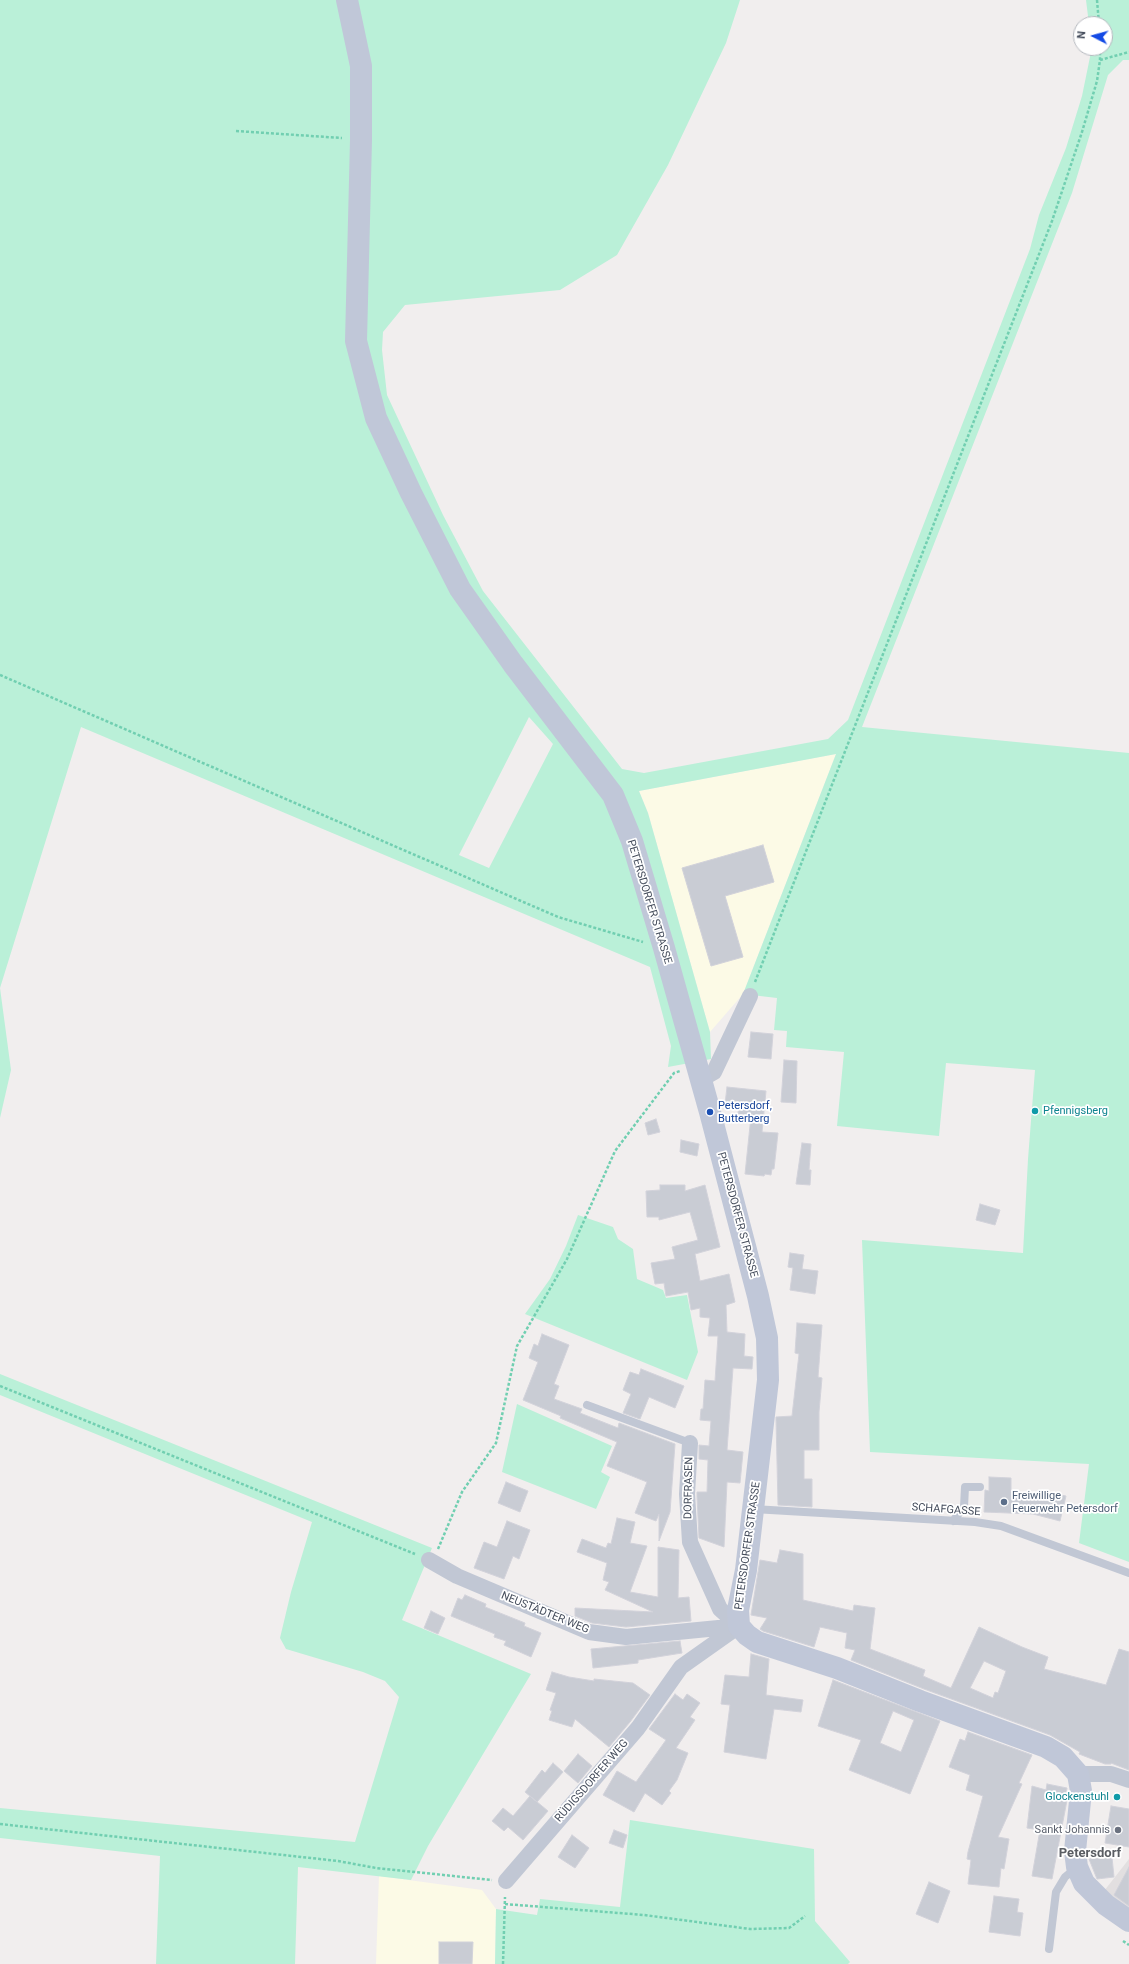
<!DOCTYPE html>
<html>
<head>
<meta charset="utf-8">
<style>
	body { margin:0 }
	#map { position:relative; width:1129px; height:1964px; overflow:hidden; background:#f1eeee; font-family:Roboto,sans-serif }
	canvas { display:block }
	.north { position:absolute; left:1073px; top:16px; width:40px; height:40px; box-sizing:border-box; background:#fff; border:1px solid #b5b8be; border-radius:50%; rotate:276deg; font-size:11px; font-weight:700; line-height:16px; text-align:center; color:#454d5c }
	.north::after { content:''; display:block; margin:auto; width:14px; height:18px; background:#134ae5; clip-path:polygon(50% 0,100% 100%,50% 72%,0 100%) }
</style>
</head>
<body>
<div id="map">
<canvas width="1129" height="1964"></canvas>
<div class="north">N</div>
</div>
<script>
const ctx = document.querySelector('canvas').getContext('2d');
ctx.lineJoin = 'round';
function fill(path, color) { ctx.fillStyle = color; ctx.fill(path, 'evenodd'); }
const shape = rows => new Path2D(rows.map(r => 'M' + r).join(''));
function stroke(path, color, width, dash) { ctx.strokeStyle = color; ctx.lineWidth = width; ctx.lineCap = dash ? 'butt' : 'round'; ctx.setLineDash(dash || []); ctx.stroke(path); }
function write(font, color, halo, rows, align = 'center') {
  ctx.font = font + ' Roboto,sans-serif'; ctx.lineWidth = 3.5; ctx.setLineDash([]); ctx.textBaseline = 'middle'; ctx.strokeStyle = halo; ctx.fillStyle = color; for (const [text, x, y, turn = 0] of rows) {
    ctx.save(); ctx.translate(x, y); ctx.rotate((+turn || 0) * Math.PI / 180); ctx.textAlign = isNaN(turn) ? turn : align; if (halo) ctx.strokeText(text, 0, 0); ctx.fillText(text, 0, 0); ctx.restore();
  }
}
fill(shape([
	[836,754,743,994,710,1032,648,813,639,791],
	[379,1876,482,1890,496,1909,495,1964,376,1964]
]), '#fcfae6');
fill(shape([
	[1129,1859,1129,1910,1104,1891]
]), '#e2dfe0');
fill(shape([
	[0,0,740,0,726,43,668,165,617,255,560,290,405,305,383,332,382,350,387,395,443,515,483,591,622,769,644,773,828,739,848,720,1030,249,1039,215,1066,148,1082,96,1090,57,1090,48,1105,48,1105,24,1089,24,1086,0,1129,0,1129,60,1123,60,1108,75,1072,193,862,727,1129,753,1129,1562,1079,1543,1089,1464,870,1452,862,1240,1023,1253,1028,1159,1035,1070,946,1063,939,1136,837,1126,844,1052,786,1047,787,1031,774,1030,777,998,743,994,836,754,639,791,648,813,710,1032,711,1059,668,1067,671,1046,650,967,81,727,0,988,11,1070,0,1118],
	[529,717,553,744,489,868,459,855],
	[578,1215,613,1227,618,1239,633,1249,637,1279,663,1290,666,1298,687,1295,698,1352,687,1380,525,1314,550,1279,566,1246],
	[0,1374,432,1548,402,1620,531,1674,428,1846,411,1880,298,1867,295,1964,156,1964,160,1856,0,1838,0,1808,355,1842,399,1697,385,1681,363,1672,286,1649,280,1638,291,1592,312,1522,0,1395],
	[517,1404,612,1446,601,1472,610,1477,596,1509,502,1472],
	[630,1820,814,1849,815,1921,850,1962,848,1964,495,1964,496,1909,537,1915,540,1899,620,1907]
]), '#baf0d8');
const building = shape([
	[763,845,774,882,725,896,743,957,711,966,682,868,763,845],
	[751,1032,773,1034,771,1059,748,1057,751,1032],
	[784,1060,797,1061,796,1103,781,1102,784,1060],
	[727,1087,766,1091,762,1132,778,1133,774,1169,772,1169,771,1175,765,1174,764,1176,745,1174,751,1116,738,1114,739,1105,725,1104,727,1087],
	[656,1119,660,1132,648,1135,645,1123,656,1119],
	[681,1140,699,1144,697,1156,680,1152,681,1140],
	[802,1143,811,1144,809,1170,811,1170,810,1185,796,1184,802,1143],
	[660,1185,685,1185,685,1191,705,1185,720,1247,695,1254,700,1281,729,1274,735,1302,726,1305,727,1332,745,1334,744,1356,753,1357,752,1369,733,1368,727,1450,743,1452,740,1483,727,1482,724,1547,699,1538,697,1496,697,1492,707,1492,708,1460,699,1459,699,1445,709,1446,711,1421,700,1420,701,1409,703,1409,705,1380,715,1381,718,1336,708,1336,710,1318,700,1317,700,1308,691,1310,688,1292,666,1296,664,1283,655,1284,651,1263,675,1259,672,1247,698,1240,690,1212,659,1220,659,1217,647,1217,646,1191,660,1190,660,1185],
	[980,1204,1000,1210,995,1225,976,1220,980,1204],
	[790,1253,804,1255,802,1269,818,1271,815,1294,790,1290,793,1268,788,1267,790,1253],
	[797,1323,822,1325,818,1377,822,1378,819,1412,819,1450,804,1450,804,1479,812,1479,812,1507,778,1505,776,1419,776,1417,792,1416,799,1354,795,1353,797,1323],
	[542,1334,569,1345,554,1384,559,1386,554,1399,582,1409,580,1413,618,1428,619,1423,675,1444,670,1512,659,1541,659,1514,656,1521,635,1513,647,1482,607,1466,617,1442,560,1418,561,1416,523,1400,538,1362,529,1358,534,1344,538,1346,542,1334],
	[641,1369,684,1386,675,1408,649,1397,640,1419,623,1413,631,1394,623,1390,630,1372,639,1375,641,1369],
	[989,1477,1011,1478,1011,1492,1043,1493,1043,1491,1066,1496,1060,1521,1033,1514,984,1512,985,1490,989,1491,989,1477],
	[506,1482,528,1491,520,1512,498,1503,506,1482],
	[617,1518,635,1522,630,1543,647,1546,630,1592,658,1597,658,1547,679,1550,678,1598,689,1597,691,1621,626,1627,592,1623,575,1616,575,1608,653,1612,605,1590,609,1582,603,1580,607,1563,577,1552,582,1539,606,1548,608,1543,611,1544,617,1518],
	[507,1521,530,1530,519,1559,513,1556,504,1579,474,1568,484,1542,497,1547,507,1521],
	[780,1550,803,1554,803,1600,853,1611,854,1605,875,1608,870,1649,925,1670,923,1676,951,1688,979,1627,1022,1647,1048,1657,1044,1669,1106,1685,1119,1649,1129,1652,1129,1770,1111,1763,1111,1764,1105,1764,1079,1754,1080,1752,1050,1735,924,1689,851,1660,855,1650,845,1648,847,1633,820,1627,814,1647,763,1631,760,1629,767,1618,751,1615,760,1560,777,1563,780,1550],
	[984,1661,1006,1671,998,1693,995,1692,993,1698,970,1688,984,1661],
	[465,1595,486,1604,485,1607,525,1623,524,1626,541,1633,531,1657,504,1645,506,1641,494,1637,495,1634,451,1616,458,1598,462,1600,465,1595],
	[431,1611,445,1618,438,1634,424,1628,431,1611],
	[680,1641,682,1653,638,1660,638,1663,593,1668,591,1649,680,1641],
	[751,1654,769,1659,766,1695,803,1700,801,1712,774,1709,766,1759,724,1752,730,1705,721,1704,725,1675,749,1677,751,1654],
	[552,1672,569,1677,594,1681,594,1679,633,1683,650,1695,630,1722,609,1747,575,1719,572,1727,549,1720,552,1711,550,1710,556,1693,546,1690,552,1672],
	[833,1680,940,1721,910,1794,849,1770,861,1740,818,1726,833,1680],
	[893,1711,914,1720,901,1752,880,1743,893,1711],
	[675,1694,683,1700,687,1694,700,1703,690,1717,695,1720,676,1748,688,1753,677,1780,669,1791,671,1793,662,1805,645,1793,634,1812,603,1795,617,1771,636,1782,666,1740,649,1729,675,1694],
	[968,1732,1032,1755,1019,1783,1022,1784,998,1837,1009,1839,1004,1869,1001,1868,999,1887,968,1884,971,1860,967,1859,968,1852,983,1796,966,1790,970,1775,949,1767,960,1739,965,1741,968,1732],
	[578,1754,592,1766,578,1783,564,1771,578,1754],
	[553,1763,563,1772,537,1802,525,1792,542,1770,545,1773,553,1763],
	[1047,1784,1067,1788,1066,1795,1068,1795,1052,1879,1032,1876,1040,1830,1027,1828,1032,1786,1046,1790,1047,1784],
	[530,1796,548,1811,523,1840,508,1827,504,1831,492,1821,503,1808,513,1816,530,1796],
	[1111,1806,1129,1809,1129,1847,1105,1843,1111,1806],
	[614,1830,627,1835,623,1848,609,1843,614,1830],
	[572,1835,589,1848,575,1868,558,1857,572,1835],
	[1112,1857,1114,1877,1097,1879,1089,1859,1112,1857],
	[1129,1867,1129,1906,1114,1895,1129,1867],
	[929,1882,950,1891,938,1923,916,1914,929,1882],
	[994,1896,1019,1899,1017,1912,1023,1913,1020,1936,989,1932,994,1896],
	[439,1942,473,1942,472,1964,439,1964,439,1942]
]);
fill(building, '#c9ccd4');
stroke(building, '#d2d2da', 1);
stroke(shape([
	[1097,0,1099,24],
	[1100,60,1129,52],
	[236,131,342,138],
	[0,675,558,917,643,942],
	[755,982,1052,221,1082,132,1097,81,1100,60,1100,48],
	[0,1386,415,1554],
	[438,1549,462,1492,496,1443,517,1346,567,1259,615,1151,674,1073,680,1071],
	[0,1824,338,1861,376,1868,492,1880],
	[505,1904,644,1915,750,1929,789,1928,805,1916],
	[1123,1941,1129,1945],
	[503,1964,505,1897]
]), '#71cfb1', 2.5, [3, 2]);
stroke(shape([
	[587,1405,690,1443],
	[753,1509,975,1522,1001,1526,1129,1573],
	[953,1521,964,1507,965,1487,980,1487],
	[1049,1949,1056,1892,1065,1877,1076,1868]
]), '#c1c7d4', 8);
stroke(shape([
	[700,1080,714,1072,750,996],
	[690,1443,687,1494,690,1542,720,1609,739,1626],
	[429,1560,457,1576,589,1632,626,1637,739,1626],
	[1078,1774,1111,1774,1129,1780],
	[506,1881,638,1728,681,1667,739,1626]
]), '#c1c7d4', 16);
stroke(shape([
	[347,0,361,66,361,140,356,341,376,418,411,493,460,589,513,664,613,795,632,841,664,948,710,1112,758,1296,767,1338,768,1380,746,1570,738,1610,739,1626,747,1635,757,1642,837,1668,920,1701,1046,1747,1063,1757,1078,1774,1081,1791,1075,1851,1077,1867,1084,1883,1106,1905,1129,1921]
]), '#c0c7d8', 22);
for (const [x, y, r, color] of [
	[1035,1111,4,"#0f9aa8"],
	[710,1112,4,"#1a4fb4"],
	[1004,1502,4,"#5c6f8a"],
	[1117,1797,4,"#0f9aa8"],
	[1118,1830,4,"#6b7280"]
]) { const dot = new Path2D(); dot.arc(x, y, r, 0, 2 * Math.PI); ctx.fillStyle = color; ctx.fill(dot); stroke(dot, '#fff', 1.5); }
write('11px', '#454d5c', '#fff', [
	["PETERSDORFER STRASSE",649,902,73],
	["PETERSDORFER STRASSE",737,1215,75],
	["DORFRASEN",689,1488,-89],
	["SCHAFGASSE",946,1510,4],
	["PETERSDORFER STRASSE",748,1546,-82],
	["NEUSTÄDTER WEG",545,1613,22],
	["RÜDIGSDORFER WEG",592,1781,-49]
]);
write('11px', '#164399', '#fff', [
	["Petersdorf,",718,1106],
	["Butterberg",718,1119]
], 'left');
write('11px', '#0d838f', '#fff', [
	["Pfennigsberg",1043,1111],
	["Glockenstuhl",1109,1797,"right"]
], 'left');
write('11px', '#4e5e75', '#fff', [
	["Freiwillige",1012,1496],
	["Feuerwehr Petersdorf",1012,1509]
], 'left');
write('11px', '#5b616d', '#fff', [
	["Sankt Johannis",1110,1830]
], 'right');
write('bold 13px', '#5a5d63', '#fff', [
	["Petersdorf",1090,1854]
]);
</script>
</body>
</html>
